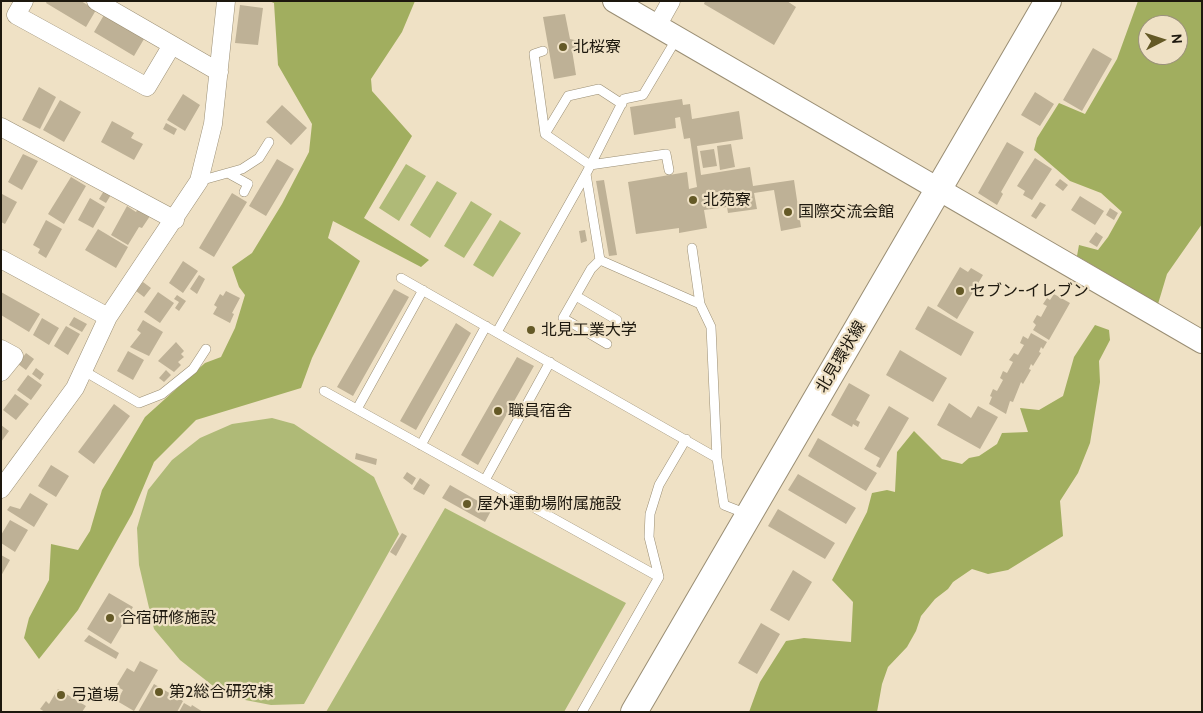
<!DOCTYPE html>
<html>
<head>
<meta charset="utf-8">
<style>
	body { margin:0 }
	#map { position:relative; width:1203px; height:713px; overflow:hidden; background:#efe1c5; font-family:Cabin,sans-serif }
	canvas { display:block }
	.frame { position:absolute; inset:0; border:2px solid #1d180e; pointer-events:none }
	.north { position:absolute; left:1138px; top:15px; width:50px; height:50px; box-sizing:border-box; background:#efe1c5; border:1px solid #9b917c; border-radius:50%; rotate:85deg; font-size:14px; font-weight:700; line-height:20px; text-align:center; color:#1d180e }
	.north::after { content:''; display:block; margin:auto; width:18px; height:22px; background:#645926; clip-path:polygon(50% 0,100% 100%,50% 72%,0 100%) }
</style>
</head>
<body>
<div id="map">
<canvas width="1203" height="713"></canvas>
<div class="frame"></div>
<div class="north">N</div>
</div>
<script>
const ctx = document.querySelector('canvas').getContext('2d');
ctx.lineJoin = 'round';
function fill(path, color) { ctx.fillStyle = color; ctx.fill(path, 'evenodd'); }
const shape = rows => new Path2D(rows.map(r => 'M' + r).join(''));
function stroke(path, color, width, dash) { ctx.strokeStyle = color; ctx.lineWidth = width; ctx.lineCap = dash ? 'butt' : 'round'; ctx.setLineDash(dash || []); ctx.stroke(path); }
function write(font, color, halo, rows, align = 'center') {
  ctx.font = font + ' Cabin,"Noto Sans JP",sans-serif'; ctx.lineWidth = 4.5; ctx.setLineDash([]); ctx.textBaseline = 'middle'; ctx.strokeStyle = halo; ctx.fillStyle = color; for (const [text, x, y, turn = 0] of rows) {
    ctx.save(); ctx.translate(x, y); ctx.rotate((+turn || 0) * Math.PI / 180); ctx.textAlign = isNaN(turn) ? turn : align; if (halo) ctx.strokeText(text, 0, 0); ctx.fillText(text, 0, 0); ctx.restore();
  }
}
fill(shape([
	[406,164,426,176,399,221,379,208],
	[437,181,457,193,430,238,410,225],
	[471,201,492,214,464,258,444,246],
	[500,220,521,233,493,277,473,265],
	[272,418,294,424,374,477,399,534,304,704,271,705,240,699,217,689,180,660,154,629,139,565,137,528,148,490,172,460,200,438,232,424],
	[445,508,626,603,564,712,326,712]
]), '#afba77');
fill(shape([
	[269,1,415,1,402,32,371,79,372,91,412,136,364,218,429,260,421,267,333,221,328,238,360,261,312,358,301,388,196,420,154,462,132,514,78,610,39,659,24,638,29,618,49,580,51,544,78,550,90,531,102,490,145,417,205,363,221,357,235,328,245,295,239,287,232,267,252,253,282,204,309,152,312,124,278,65,274,3],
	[1138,1,1202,1,1202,224,1167,274,1158,304,1077,256,1079,245,1098,250,1108,237,1122,212,1101,193,1070,181,1034,150,1037,138,1059,103,1085,114,1117,59],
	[1148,25,1178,25,1178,55,1148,55],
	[1095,325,1109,330,1110,340,1099,361,1100,382,1090,443,1078,473,1060,501,1063,536,1008,570,988,574,972,569,953,582,948,589,935,599,921,616,916,631,907,647,888,667,882,684,877,712,749,712,760,682,786,641,804,638,851,642,853,602,832,580,867,512,872,493,887,490,895,492,897,452,914,431,942,459,962,464,969,458,979,456,997,444,1002,433,1028,432,1020,408,1039,410,1063,396,1074,357]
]), '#a1ae5f');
fill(shape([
	[47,1,81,1,96,10,86,27,46,3],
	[705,1,787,1,796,7,774,45,704,4],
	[240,5,263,8,258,45,235,43],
	[565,14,570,39,579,41,577,49,572,50,576,75,554,79,543,17],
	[104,15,144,39,134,56,94,32],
	[1093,48,1112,59,1082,111,1063,100],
	[39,87,56,97,40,129,22,120],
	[1035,92,1054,104,1040,126,1021,115],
	[183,94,200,105,185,131,167,120],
	[682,99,683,105,690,104,692,119,739,111,743,139,697,146,701,175,750,167,753,186,794,180,801,227,781,231,774,190,754,193,757,209,728,213,727,207,704,210,707,228,679,233,679,228,636,234,628,182,687,172,689,189,697,187,690,138,684,139,680,117,675,118,676,128,634,135,630,107],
	[60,100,81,112,64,142,43,130],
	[282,105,307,128,291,145,266,122],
	[112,121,134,133,131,138,143,144,134,160,101,142],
	[166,123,177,129,174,135,163,129],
	[1007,142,1024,152,1001,192,1003,194,997,205,978,193],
	[731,144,735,167,720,170,717,146],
	[714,149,717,166,703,168,700,151],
	[23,154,38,161,22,190,8,182],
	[1035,158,1052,169,1032,200,1023,195,1025,191,1017,186],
	[277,159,294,169,266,216,249,206],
	[71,177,86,186,64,224,48,214],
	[1060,179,1068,185,1063,191,1055,185],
	[604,180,617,255,609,256,596,181],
	[105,189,112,193,106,203,99,199],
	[232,193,247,202,214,257,199,248],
	[2,194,17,202,5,224,1,222],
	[1080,196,1104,211,1095,225,1071,210],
	[90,198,105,207,93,228,78,220],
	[1040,202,1046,205,1036,219,1031,216],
	[127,206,136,212,138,209,150,216,142,228,139,227,128,245,111,235],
	[1110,208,1118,213,1114,220,1106,215],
	[46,220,62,229,46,258,38,253,40,249,33,245],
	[98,229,128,247,116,268,85,250],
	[585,230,587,241,581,243,579,231],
	[1096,232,1103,237,1097,247,1089,242],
	[183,261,198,271,183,293,169,283],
	[960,267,968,272,971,268,983,275,957,319,937,306],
	[199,275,205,279,197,294,190,289],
	[143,282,151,288,144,297,136,291],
	[394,289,409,297,353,396,337,387],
	[226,291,240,298,232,313,234,314,230,323,213,314,217,307,214,305,220,294,223,296],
	[1,292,40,314,29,332,1,315],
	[158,292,174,303,160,323,144,312],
	[1054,294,1070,303,1049,340,1033,330,1036,325,1033,322,1037,315,1041,317,1047,306,1043,304,1047,298,1050,300],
	[177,295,186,301,179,311,175,308,179,302,174,299],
	[928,306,974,332,961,356,915,329],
	[74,317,87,324,82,332,69,325],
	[42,318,59,328,49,345,33,335],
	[143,320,163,332,149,356,130,347,141,333,137,330],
	[456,323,471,333,416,430,400,421],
	[66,326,80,334,68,355,54,346],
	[1031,333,1047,342,1043,349,1041,347,1039,352,1041,353,1033,366,1031,364,1029,369,1031,370,1023,384,1021,382,1013,402,1010,401,1006,414,989,404,992,397,990,396,993,389,997,391,1003,380,1000,378,1003,371,1007,373,1013,362,1009,360,1014,353,1018,355,1024,345,1020,343,1023,336,1028,339],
	[176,342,184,351,181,354,184,357,178,362,181,365,174,372,158,361],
	[900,350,947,378,933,402,886,375],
	[128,351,144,360,133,380,117,371],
	[26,353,34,359,26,370,18,364],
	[517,357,534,366,478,465,461,455],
	[36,368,44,374,40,380,32,374],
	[166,370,171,375,164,382,159,378],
	[28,375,42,385,31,400,17,390],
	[849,383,870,395,856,420,860,422,858,427,853,424,852,427,831,415],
	[15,394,29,404,16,420,3,410],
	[949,403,971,418,978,406,998,417,980,449,937,425],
	[114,404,130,416,94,464,78,452],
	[889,406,909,418,880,468,876,466,880,458,864,449],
	[1,425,9,431,1,442],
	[818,438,877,473,866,491,808,456],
	[356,453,377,459,376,465,355,459],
	[51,465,69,476,56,497,38,486],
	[407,472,416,478,412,485,403,478],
	[798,474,856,508,846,524,788,490],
	[420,478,430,485,424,495,413,489],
	[450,485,492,509,485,522,442,498],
	[30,493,48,504,34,527,7,510,10,506,20,509],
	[778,509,835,543,825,559,768,526],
	[10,520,28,530,15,552,1,543,1,535],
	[402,533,407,536,396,556,390,552],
	[1,555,10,560,1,576],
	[793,570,812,582,789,621,770,610],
	[109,593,133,607,111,644,87,629],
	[761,623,780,634,757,674,738,663],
	[89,635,119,653,116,659,84,641],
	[140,661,158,670,134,711,117,701,123,690,116,686,127,668,134,672],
	[154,684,183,701,177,712,138,712],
	[58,689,86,706,82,712,45,712,40,709,46,701,49,704],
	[184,703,191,707,192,705,203,712,179,712]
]), '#beb196');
const service = shape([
	[543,51,534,54,545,134,590,165,666,154,669,170],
	[545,134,568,96,599,89,622,104],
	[228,173,248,184,244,192],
	[586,174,600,260,700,304],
	[199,181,242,169,259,158,269,142],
	[692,248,700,304,711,327,717,458],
	[600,260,591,269,563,318,607,344],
	[401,278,717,458,724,505,747,514],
	[576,296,617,320],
	[497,332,586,174,624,99,643,95,674,43],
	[84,371,139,403,162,394,193,369,206,349],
	[324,391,659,577],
	[357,409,423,290],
	[421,445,486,326],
	[485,480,550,362],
	[582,712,659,577,649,537,650,514,659,485,686,439]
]);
const minor = shape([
	[24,1,16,15,147,87,172,45],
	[96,1,219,72],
	[657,26,671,1],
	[1,127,175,220],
	[1,259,108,317],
	[1,349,14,356,1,372],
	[1,489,75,388,108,317,199,181,213,124,226,1]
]);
const tertiary = shape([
	[614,1,1202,342]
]);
const secondary = shape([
	[634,712,1048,1]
]);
stroke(service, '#9a8e74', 10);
stroke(minor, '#9a8e74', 19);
stroke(tertiary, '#9a8e74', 24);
stroke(secondary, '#9a8e74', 28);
stroke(service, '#fff', 9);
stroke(minor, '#fff', 18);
stroke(tertiary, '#fff', 22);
stroke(secondary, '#fff', 26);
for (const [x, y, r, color] of [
	[563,47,5,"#645926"],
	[693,200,5,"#645926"],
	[788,212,5,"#645926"],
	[960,291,5,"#645926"],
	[531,330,5,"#645926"],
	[498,411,5,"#645926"],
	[467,504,5,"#645926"],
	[110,618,5,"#645926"],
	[159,692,5,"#645926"],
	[61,695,5,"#645926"]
]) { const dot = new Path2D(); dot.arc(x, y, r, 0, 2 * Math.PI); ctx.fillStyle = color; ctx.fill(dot); stroke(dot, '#efe1c5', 2); }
write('16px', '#1d180e', '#efe1c5', [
	["北桜寮",573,47],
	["北苑寮",703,200],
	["国際交流会館",798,212],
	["セブン-イレブン",970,291],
	["北見工業大学",541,330],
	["職員宿舎",508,411],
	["屋外運動場附属施設",477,504],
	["合宿研修施設",120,618],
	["第2総合研究棟",169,692],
	["弓道場",71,695]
], 'left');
write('16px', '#1d180e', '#efe1c5', [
	["北見環状線",841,357,-59]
]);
</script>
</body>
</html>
